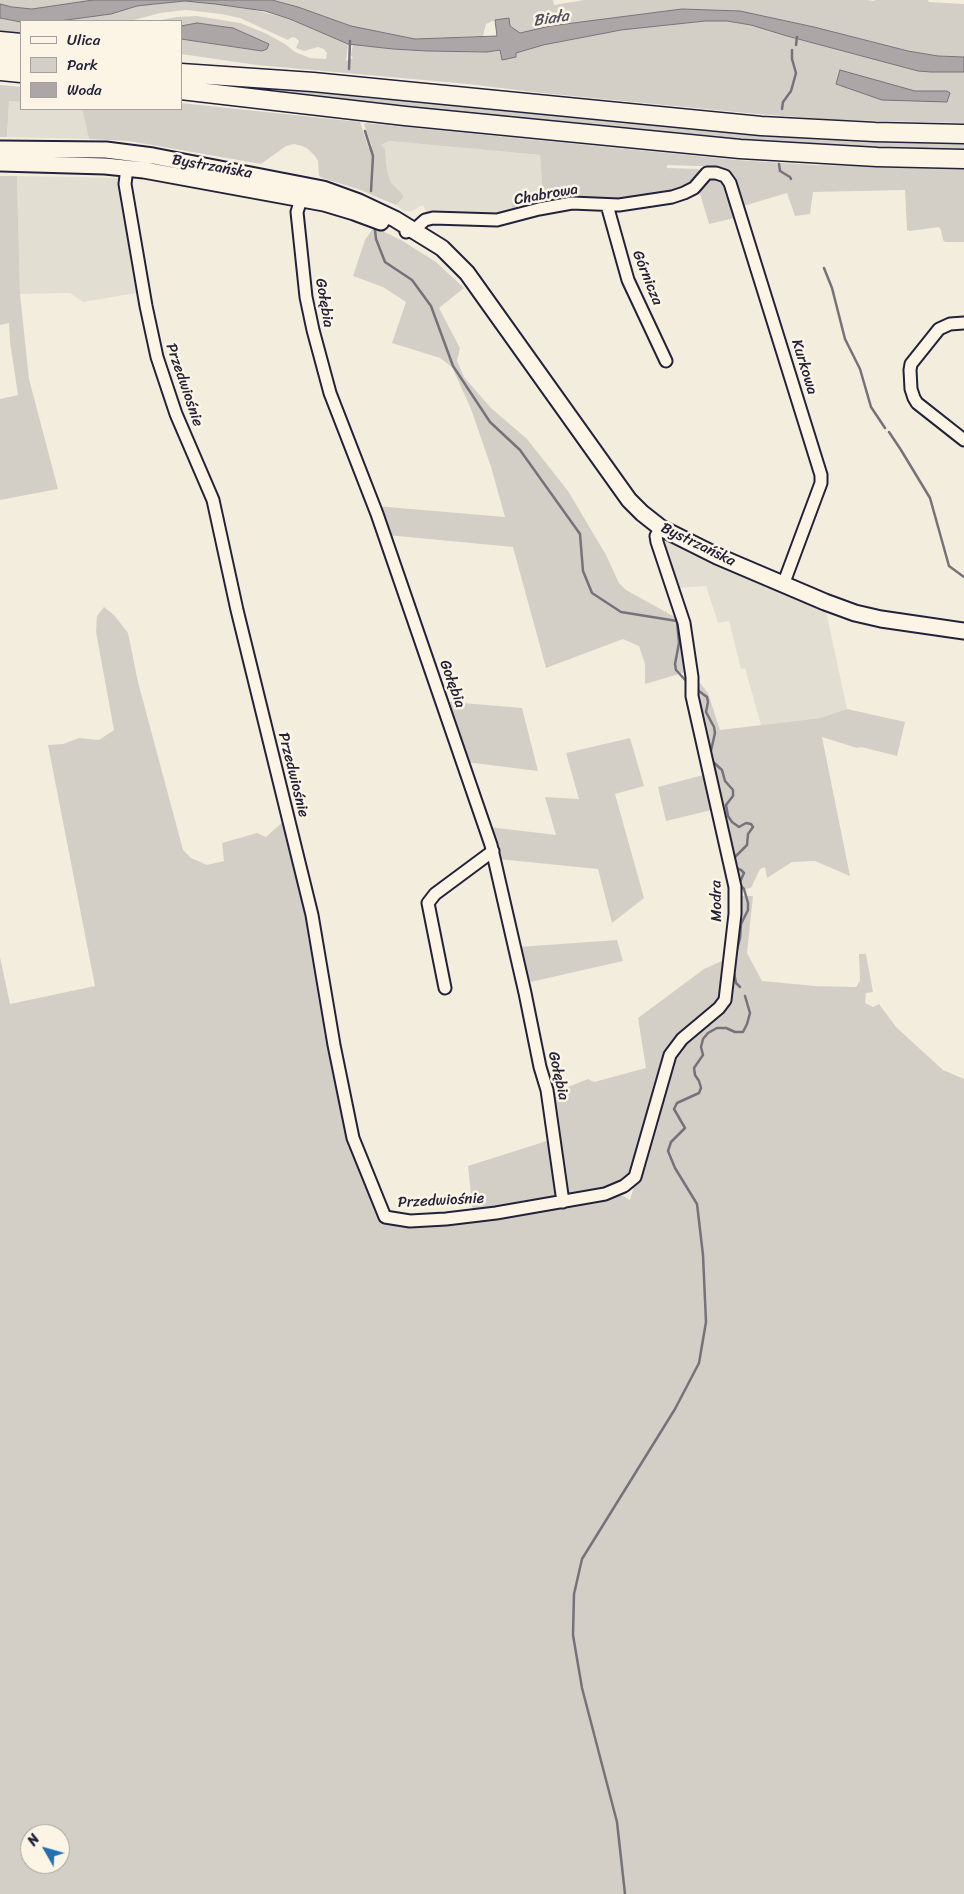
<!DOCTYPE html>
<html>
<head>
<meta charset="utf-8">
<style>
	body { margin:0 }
	#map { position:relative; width:964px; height:1894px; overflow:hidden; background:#f3edde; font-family:Sriracha,sans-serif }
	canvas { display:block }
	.legend { position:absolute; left:20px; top:20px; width:162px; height:90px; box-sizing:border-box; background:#fcf5e5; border:1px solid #a5a1a1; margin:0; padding:6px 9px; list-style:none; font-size:15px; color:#22223b }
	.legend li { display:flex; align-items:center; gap:10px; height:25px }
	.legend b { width:25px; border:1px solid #a5a1a1 }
	.north { position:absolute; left:20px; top:1824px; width:50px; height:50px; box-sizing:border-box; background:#fcf5e5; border:1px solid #a5a1a1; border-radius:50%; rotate:308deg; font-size:14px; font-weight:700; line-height:20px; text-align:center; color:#22223b }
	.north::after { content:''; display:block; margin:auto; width:18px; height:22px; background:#1f6fb2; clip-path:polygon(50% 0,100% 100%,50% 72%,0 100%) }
</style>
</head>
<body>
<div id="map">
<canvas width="964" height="1894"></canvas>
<ul class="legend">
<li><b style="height:6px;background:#fcf5e5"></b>Ulica</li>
<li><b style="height:14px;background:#d4cfc6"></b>Park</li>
<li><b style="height:14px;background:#aca7a6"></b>Woda</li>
</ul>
<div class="north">N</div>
</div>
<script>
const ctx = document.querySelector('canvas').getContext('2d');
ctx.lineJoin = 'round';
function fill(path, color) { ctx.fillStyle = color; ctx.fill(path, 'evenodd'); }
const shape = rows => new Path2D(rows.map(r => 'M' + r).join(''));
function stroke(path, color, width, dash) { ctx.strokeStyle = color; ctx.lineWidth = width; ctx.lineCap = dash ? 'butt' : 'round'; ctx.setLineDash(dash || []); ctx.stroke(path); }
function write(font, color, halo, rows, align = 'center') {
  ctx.font = font + ' Sriracha,sans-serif'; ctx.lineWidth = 5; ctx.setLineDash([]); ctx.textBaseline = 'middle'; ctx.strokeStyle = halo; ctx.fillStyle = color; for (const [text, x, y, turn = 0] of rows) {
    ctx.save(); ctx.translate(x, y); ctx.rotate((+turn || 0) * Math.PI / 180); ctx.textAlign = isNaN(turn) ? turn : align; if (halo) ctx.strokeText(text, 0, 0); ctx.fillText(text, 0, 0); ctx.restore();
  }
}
fill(shape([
	[9,101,21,102,21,109,82,109,89,139,7,137],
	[389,141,540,155,543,196,511,203,513,213,501,217,427,214,423,205,412,211,404,211,396,205,404,197,401,192,391,183,387,170,385,149,381,145],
	[17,176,121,178,142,292,83,302,70,293,20,294],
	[662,539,826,611,847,709,820,718,761,725,745,668,741,669,729,621,718,623,706,586,675,588]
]), '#e3ded2');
fill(shape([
	[0,0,93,0,32,9,12,7,0,4],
	[272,0,553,0,554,5,584,0,867,0,873,1,876,0,928,0,929,2,964,4,964,57,938,56,908,51,814,27,740,11,682,9,550,26,519,33,510,26,509,18,495,20,486,24,483,36,415,39,351,26,298,7],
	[185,1,243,7,290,19,348,44,346,61,353,58,351,55,353,44,393,49,427,51,487,52,500,50,502,60,516,53,543,45,621,30,705,21,727,21,751,25,787,36,918,71,931,72,964,72,964,123,838,120,757,114,541,93,468,84,257,65,181,54,181,39,262,51,269,44,233,28,197,23,181,26,181,21,155,21,177,17,197,16,240,23,265,33,285,44,295,52,310,58,326,59,327,53,324,49,318,47,304,51,296,48,299,41,296,38,292,37,288,40,240,18,221,14,186,10,160,13,130,21,59,21,111,14,137,6],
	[915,91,947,91,882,100],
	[0,18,21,22,21,33,0,31],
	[181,78,964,140,964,153,692,139,181,83],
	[0,85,21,87,21,102,9,101,7,137,0,137],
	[181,103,360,122,369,149,372,146,364,124,366,123,737,160,814,165,964,169,964,242,945,242,943,240,941,230,939,227,910,231,907,230,905,190,813,192,810,214,795,216,787,193,740,207,733,182,702,166,697,166,667,165,667,168,698,169,702,173,692,186,672,195,513,213,511,203,543,196,540,155,389,141,381,145,385,149,387,170,391,183,401,192,404,197,396,205,358,189,322,178,319,176,318,161,315,156,308,149,302,146,294,144,286,146,261,164,129,141,89,139,82,109,181,109],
	[0,176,17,176,20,294,29,379,58,489,0,500,0,399,18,395,10,342,9,323,0,325],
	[708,176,724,179,739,217,709,224,698,187],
	[374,227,401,240,436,262,464,288,439,308,460,348,457,361,464,377,491,408,527,439,568,491,606,555,619,583,626,590,673,616,678,612,689,671,645,684,645,664,639,646,623,639,546,668,513,547,387,535,376,506,505,517,491,467,471,409,452,367,440,358,392,343,406,302,383,287,353,276,365,240],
	[104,607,114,615,128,633,138,682,183,850,191,858,207,865,224,861,222,843,257,833,266,837,287,818,344,1102,388,1222,614,1196,623,1196,630,1200,672,1056,724,1006,740,896,753,896,747,953,762,981,815,986,856,987,860,981,859,954,866,954,873,992,866,993,865,1003,873,1007,879,1004,896,1027,943,1070,964,1079,964,1894,0,1894,0,957,10,1004,95,986,48,745,63,744,79,738,99,740,114,730,96,632,97,616],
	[30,1834,60,1834,60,1864,30,1864],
	[700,683,708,693,720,730,820,718,847,709,905,722,897,756,861,747,857,748,822,737,850,876,815,861,792,862,767,878,765,867,760,869,751,888,739,890,694,684],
	[451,702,522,708,538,771,466,762,449,708,449,704],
	[630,738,644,786,615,794,644,898,612,923,598,869,498,859,489,827,556,835,545,797,579,799,566,753],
	[707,774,716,809,666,821,658,787],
	[617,940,623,961,526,983,518,947],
	[726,959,724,995,680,1038,633,1175,623,1184,566,1199,553,1093,588,1079,594,1082,646,1068,638,1018,704,969],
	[553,1139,561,1198,473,1214,468,1166]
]), '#d4cfc6');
const water = shape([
	[93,0,272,0,298,7,351,26,415,39,497,36,495,20,509,18,510,26,520,33,550,26,682,9,740,11,814,27,908,51,938,56,964,57,964,72,931,72,918,71,787,36,751,25,727,21,705,21,621,30,543,45,516,53,516,57,502,60,500,50,487,52,427,51,393,49,348,44,290,19,265,11,215,4,185,1,155,4,137,6,111,14,59,21,21,22,0,18,0,4,12,7,32,9,93,0],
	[197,23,233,28,269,44,267,49,262,51,181,39,181,26,197,23],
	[840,70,915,91,947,91,950,93,947,102,882,100,836,84,840,70]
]);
fill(water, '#aca7a6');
stroke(water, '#75727b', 1);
stroke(shape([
	[796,45,797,37],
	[349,69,350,41],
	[782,109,783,102,791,91,796,73,792,59,792,50],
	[365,131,373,156,371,191],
	[779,164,780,171,790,177,791,179],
	[375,230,376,239,385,262,412,280,431,306,453,366,490,422,520,450,580,534,583,571,592,593,621,612,677,621,679,643,675,664,676,670,688,683],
	[824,268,832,288,845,339,860,369,871,407,885,428],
	[889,432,901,450,930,498,949,566,964,577],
	[696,689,707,697,708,702,706,712,714,727,715,733,710,755],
	[711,760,722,770,725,781,733,790,733,796,726,805,728,816,732,822,739,827,746,823,751,824,753,827,748,834,747,845,735,857,734,863],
	[736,868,741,870,744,873,739,884,744,889,748,903,748,910,741,924,740,938,736,953],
	[734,973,736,983,740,987],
	[625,1894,617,1822,582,1688,573,1635,574,1594,582,1559,675,1409,699,1363,706,1322,703,1255,697,1204,675,1168,668,1151,671,1142,685,1128,674,1109,677,1103,699,1093,701,1088,699,1081,695,1075,694,1068,703,1055,701,1047,703,1039,708,1033,717,1028,726,1028,735,1032,743,1032,747,1024,750,1013,745,996]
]), '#75727b', 2.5);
const minor = shape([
	[127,168,125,184,146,306,157,357,176,414,213,500,237,610,312,915,334,1045,353,1138,385,1217,410,1221,446,1219,496,1213,605,1194,624,1186,635,1177,670,1055,682,1039,719,1008,725,1000,735,914,735,887,692,696,692,677,684,623,657,542,656,536,661,528],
	[303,193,297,212,306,297,313,330,330,393,377,514,491,845,525,993,540,1067,547,1090,563,1202],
	[607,205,628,280,666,361],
	[406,232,414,230,425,220,433,218,497,220,539,209,572,203,619,205,672,197,684,193,694,188,707,173,716,173,725,176,730,183,821,475,821,483,783,585],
	[964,323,950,324,939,329,911,364,910,370,911,389,914,398,917,403,964,440],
	[445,988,428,903,435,894,493,851]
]);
const major = shape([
	[0,149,106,150,153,156,323,189,359,202,395,219,442,248,467,273,629,500,642,513,661,528,717,556,825,602,855,613,881,619,964,631],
	[0,163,105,166,144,170,324,203,354,212,381,222]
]);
const highway = shape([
	[0,41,21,43],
	[0,55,21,57],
	[0,71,21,73],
	[181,73,313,82,761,126,875,132,964,134],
	[181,90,405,116,740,149,877,157,964,159]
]);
stroke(minor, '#22223b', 15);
stroke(major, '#22223b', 19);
stroke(highway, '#22223b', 21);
stroke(minor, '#fcf5e5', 11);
stroke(major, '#fcf5e5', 15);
stroke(highway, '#fcf5e5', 18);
write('15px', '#22223b', '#fcf5e5', [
	["Bystrzańska",212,167,10],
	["Chabrowa",546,195,-10],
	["Górnicza",647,278,68],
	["Gołębia",324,303,80],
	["Kurkowa",804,367,73],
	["Przedwiośnie",184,385,71],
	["Bystrzańska",698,545,26],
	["Gołębia",452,684,70],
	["Przedwiośnie",293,775,76],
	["Modra",717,901,-91],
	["Gołębia",558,1076,77],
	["Przedwiośnie",441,1201,-3]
]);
write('italic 16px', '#525160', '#fcf5e5', [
	["Biała",551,19,-9]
]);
</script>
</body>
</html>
